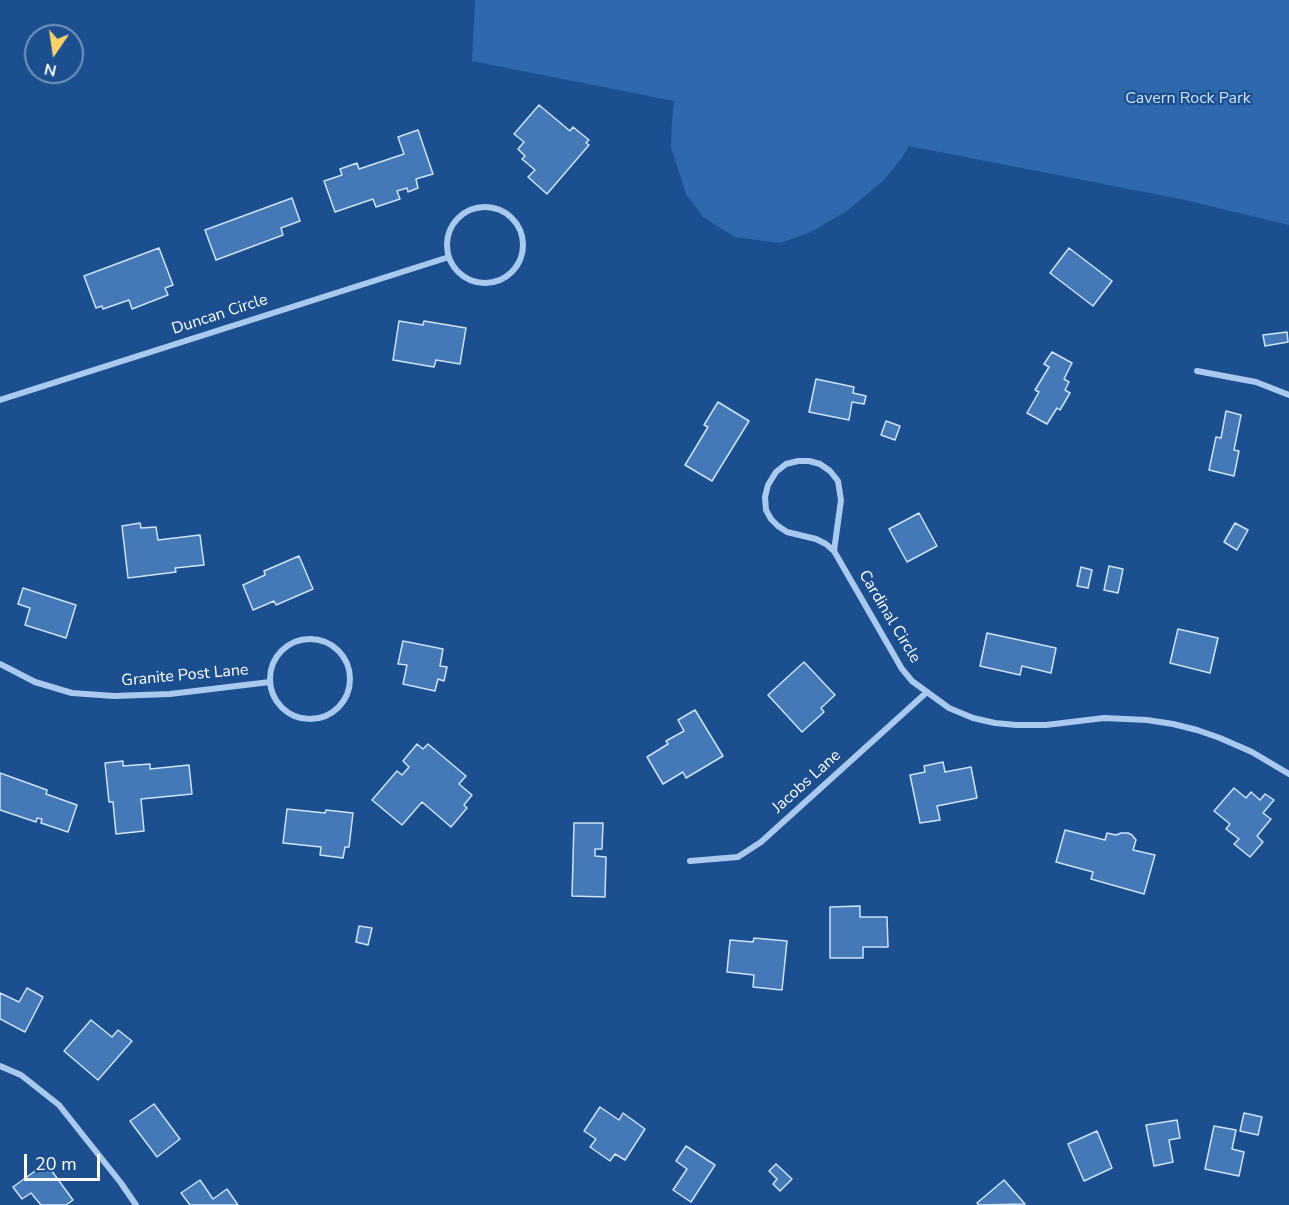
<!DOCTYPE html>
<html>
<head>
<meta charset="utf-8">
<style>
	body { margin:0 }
	#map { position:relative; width:1289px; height:1205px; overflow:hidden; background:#1b4f8f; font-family:"Nunito Sans",sans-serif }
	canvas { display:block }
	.north { position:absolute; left:24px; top:24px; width:60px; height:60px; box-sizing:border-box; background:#1b4f8f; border:2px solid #7695bc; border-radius:50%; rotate:193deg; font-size:16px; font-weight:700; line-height:24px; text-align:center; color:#fff }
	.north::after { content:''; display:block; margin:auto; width:21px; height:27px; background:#ffd166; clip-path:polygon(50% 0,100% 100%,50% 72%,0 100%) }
	.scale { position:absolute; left:24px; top:1154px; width:76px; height:27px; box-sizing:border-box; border:3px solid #fff; border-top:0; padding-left:8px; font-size:18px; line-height:21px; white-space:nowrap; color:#fff; -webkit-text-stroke:4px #1b4f8f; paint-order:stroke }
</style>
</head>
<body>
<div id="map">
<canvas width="1289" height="1205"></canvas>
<div class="north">N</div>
<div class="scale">20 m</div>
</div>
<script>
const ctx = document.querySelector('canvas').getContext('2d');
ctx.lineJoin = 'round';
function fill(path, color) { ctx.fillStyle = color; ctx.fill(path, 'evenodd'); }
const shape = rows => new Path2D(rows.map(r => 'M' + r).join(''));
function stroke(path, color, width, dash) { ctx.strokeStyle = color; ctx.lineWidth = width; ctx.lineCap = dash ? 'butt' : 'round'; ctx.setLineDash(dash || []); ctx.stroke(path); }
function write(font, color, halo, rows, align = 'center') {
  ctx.font = font + ' "Nunito Sans",sans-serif'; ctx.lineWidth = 4.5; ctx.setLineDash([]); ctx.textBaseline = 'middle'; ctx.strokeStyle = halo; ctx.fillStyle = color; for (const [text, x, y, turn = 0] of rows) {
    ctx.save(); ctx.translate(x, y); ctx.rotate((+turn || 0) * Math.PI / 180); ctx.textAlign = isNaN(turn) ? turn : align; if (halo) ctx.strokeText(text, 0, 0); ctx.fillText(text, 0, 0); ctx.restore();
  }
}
fill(shape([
	[475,0,1289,0,1289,225,1185,200,909,146,901,159,883,181,848,210,811,232,780,243,735,237,703,217,686,194,671,147,672,120,674,101,472,61]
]), '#2e69ad');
const building = shape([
	[539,105,570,131,573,127,589,140,586,143,589,145,547,194,528,177,535,170,522,159,525,156,518,149,524,142,514,134,539,105],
	[418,130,433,174,416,179,418,188,408,192,407,188,397,191,400,199,376,207,373,199,335,212,324,181,342,175,340,169,357,163,359,169,404,154,398,137,418,130],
	[292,198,300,221,281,228,283,235,216,260,205,230,292,198],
	[159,248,173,285,165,288,168,295,132,309,129,300,103,309,102,306,96,308,84,276,159,248],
	[1069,248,1112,281,1093,306,1050,273,1069,248],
	[399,321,423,325,424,321,466,328,460,364,436,360,434,367,393,360,399,321],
	[1287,332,1288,342,1265,346,1263,335,1287,332],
	[1052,352,1072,363,1064,379,1069,382,1065,390,1070,393,1060,410,1057,408,1047,424,1027,413,1039,392,1035,390,1049,367,1044,364,1052,352],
	[816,379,854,387,853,393,866,396,864,404,852,402,849,420,809,412,816,379],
	[718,402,749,421,712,481,685,465,708,427,704,425,718,402],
	[1226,411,1241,415,1234,450,1239,451,1234,476,1209,470,1216,437,1221,438,1226,411],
	[886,421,900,426,895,440,881,435,886,421],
	[919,513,937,546,907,562,889,529,919,513],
	[140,523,141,528,156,527,158,540,200,535,204,565,175,568,176,572,128,578,122,526,140,523],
	[1235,523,1248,530,1237,550,1224,542,1235,523],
	[299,556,313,589,276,605,274,601,253,610,243,585,265,575,264,571,299,556],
	[1109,566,1123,569,1118,593,1104,590,1109,566],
	[1081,567,1092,570,1088,588,1077,586,1081,567],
	[23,588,76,605,66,638,25,625,30,608,18,604,23,588],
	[1178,629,1218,638,1210,673,1170,663,1178,629],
	[987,633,1056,648,1051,673,1022,666,1020,675,980,666,987,633],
	[403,641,443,649,440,666,447,667,444,681,438,679,435,691,403,684,407,665,398,664,403,641],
	[804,662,835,695,821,708,824,712,802,732,768,695,804,662],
	[695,710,723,756,686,778,683,772,663,784,647,757,668,744,666,741,684,731,678,720,695,710],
	[417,744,423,749,428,744,466,776,459,784,472,795,464,805,467,808,451,827,422,802,402,825,372,800,397,771,402,775,409,767,403,761,417,744],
	[123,761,123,766,150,764,150,769,189,765,192,794,141,799,144,831,116,834,113,802,109,802,105,763,123,761],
	[943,762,945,772,971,767,977,798,937,806,940,820,920,823,910,775,925,772,924,766,943,762],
	[0,773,47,790,46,794,77,805,68,832,41,823,42,819,37,818,36,822,0,810,0,773],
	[1234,788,1246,798,1251,792,1260,800,1265,794,1274,800,1263,813,1271,819,1257,836,1263,842,1250,857,1234,844,1239,839,1226,829,1230,824,1214,811,1234,788],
	[287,809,325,813,326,810,353,813,349,847,345,847,343,858,320,855,321,847,283,843,287,809],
	[574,823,603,823,602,849,595,849,595,856,606,857,605,897,572,896,574,823],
	[1065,830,1105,840,1107,833,1116,835,1121,833,1128,833,1132,835,1136,840,1133,850,1155,855,1144,894,1091,879,1093,872,1056,862,1065,830],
	[860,906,860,917,887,917,888,947,863,947,863,958,830,958,830,907,860,906],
	[359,926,372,928,368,945,356,942,359,926],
	[754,938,787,941,782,990,753,987,754,975,727,972,730,940,753,942,754,938],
	[27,988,43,997,25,1032,0,1019,0,993,19,1002,27,988],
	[91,1020,112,1037,118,1030,132,1041,98,1080,64,1051,91,1020],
	[154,1104,180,1139,157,1157,130,1121,154,1104],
	[600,1107,619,1120,623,1113,645,1129,625,1160,615,1154,610,1161,590,1147,596,1139,584,1131,600,1107],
	[1244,1113,1262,1117,1258,1135,1240,1131,1244,1113],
	[1177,1120,1180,1138,1169,1140,1173,1162,1154,1166,1146,1125,1177,1120],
	[1214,1126,1236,1130,1232,1149,1244,1152,1239,1176,1205,1169,1214,1126],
	[1097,1131,1112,1168,1084,1181,1068,1144,1097,1131],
	[686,1146,715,1165,691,1202,673,1190,687,1169,676,1161,686,1146],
	[46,1163,73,1200,66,1205,41,1205,31,1193,22,1199,13,1187,46,1163],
	[776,1164,792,1179,780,1191,773,1184,777,1179,769,1171,776,1164],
	[200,1180,213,1199,227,1189,238,1205,190,1205,181,1193,200,1180],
	[1004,1180,1025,1204,979,1205,977,1203,1004,1180]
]);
fill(building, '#4478b7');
stroke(building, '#cfe3fa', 1.5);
stroke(shape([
	'447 245a38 38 0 1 1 76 0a38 38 0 1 1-76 0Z',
	[1197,371,1256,382,1289,395],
	[0,400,449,257],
	[834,551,826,544,816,539,787,532,778,526,771,519,766,510,765,497,768,485,776,472,786,464,798,461,809,461,820,464,830,471,838,481,841,500,834,551,902,669,912,681,949,708,973,718,995,723,1016,725,1046,725,1104,718,1147,720,1173,724,1197,730,1220,738,1252,752,1289,774],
	'270 679a40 40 0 1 1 80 0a40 40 0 1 1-80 0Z',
	[0,664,35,682,72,693,114,696,170,694,270,682],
	[690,861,738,857,761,842,927,692],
	[0,1066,21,1075,59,1105,121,1183,136,1205]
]), '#a9c9ee', 6);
write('16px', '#cfe3fa', '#1b4f8f', [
	["Cavern Rock Park",1188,99]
]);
write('16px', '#fff', '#1b4f8f', [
	["Duncan Circle",220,315,-18],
	["Cardinal Circle",889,617,59],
	["Granite Post Lane",185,676,-5],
	["Jacobs Lane",807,782,-42]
]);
</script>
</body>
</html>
